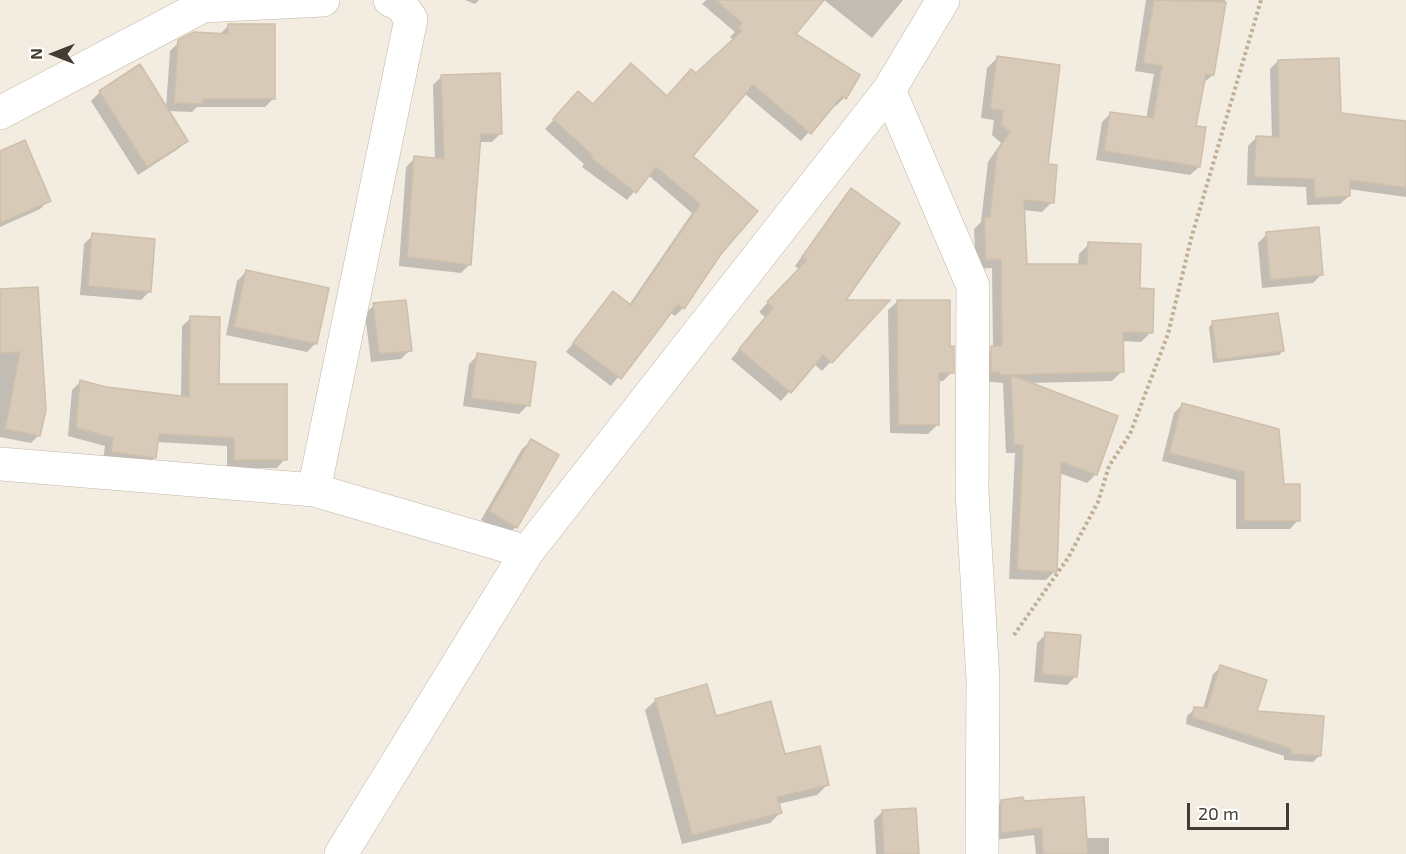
<!DOCTYPE html>
<html>
<head>
<meta charset="utf-8">
<style>
	body { margin:0 }
	#map { position:relative; width:1406px; height:854px; overflow:hidden; background:#f2ece1; font-family:"Exo 2",sans-serif }
	canvas { display:block }
	.north { position:absolute; left:24px; top:24px; width:60px; height:60px; -webkit-text-stroke:4px #fff; paint-order:stroke; rotate:270deg; font-size:16px; font-weight:700; line-height:24px; text-align:center; color:#433c32 }
	.north::after { content:''; display:block; margin:auto; width:21px; height:27px; background:#433c32; clip-path:polygon(50% 0,100% 100%,50% 72%,0 100%) }
	.scale { position:absolute; left:1187px; top:803px; width:102px; height:27px; box-sizing:border-box; border:3px solid #433c32; border-top:0; padding-left:8px; font-size:18px; line-height:21px; white-space:nowrap; color:#433c32; -webkit-text-stroke:4px #fff; paint-order:stroke }
</style>
</head>
<body>
<div id="map">
<canvas width="1406" height="854"></canvas>
<div class="north">N</div>
<div class="scale">20 m</div>
</div>
<script>
const ctx = document.querySelector('canvas').getContext('2d');
ctx.lineJoin = 'round';
function fill(path, color) { ctx.fillStyle = color; ctx.fill(path, 'evenodd'); }
const shape = rows => new Path2D(rows.map(r => 'M' + r).join(''));
function stroke(path, color, width, dash) { ctx.strokeStyle = color; ctx.lineWidth = width; ctx.lineCap = dash ? 'butt' : 'round'; ctx.setLineDash(dash || []); ctx.stroke(path); }
fill(shape([
	[465,0,479,0,475,4],
	[706,0,822,0,793,34,844,98,836,106,833,104,801,141,744,93,691,156,720,254,683,308,675,316,669,312,611,386,566,352,613,293,629,305,692,213,648,175,627,200,582,167,584,164,545,129,570,102,593,106,666,98,696,75,734,40,730,37,735,32,702,4],
	[824,0,903,0,872,38],
	[1146,0,1225,0,1213,75,1203,83,1195,127,1199,167,1190,175,1096,160,1102,122,1111,113,1146,119,1154,74,1135,71],
	[228,26,274,98,265,107,197,107,192,112,168,111,187,140,178,149,138,175,91,101,100,92,140,66,166,108,170,51,179,42,219,35],
	[997,58,1047,165,1052,202,1042,212,1023,210,1026,266,1078,265,1079,254,1089,244,1138,290,1151,332,1141,342,1122,341,1122,371,1112,381,1028,383,1096,474,1087,483,1059,473,1055,571,1046,580,1009,579,1015,453,1006,453,1003,383,982,381,982,357,993,347,992,268,976,269,974,229,981,222,988,162,1001,143,992,135,994,120,981,118,987,68],
	[1278,61,1339,114,1406,123,1406,197,1348,189,1349,196,1340,204,1307,205,1306,187,1247,185,1248,146,1256,138,1272,138,1270,69],
	[442,76,501,133,492,142,479,142,470,264,461,273,399,266,406,167,415,158,435,160,433,85],
	[0,153,49,200,40,209,0,227],
	[851,189,844,302,887,302,822,371,814,364,781,401,731,359,766,318,759,312,799,269,795,266],
	[1267,234,1322,274,1313,283,1262,288,1258,243],
	[93,235,150,291,141,300,80,295,84,244],
	[246,272,316,343,307,352,226,335,237,281],
	[37,288,39,435,31,443,0,437,0,290],
	[897,302,949,348,952,372,943,381,938,381,937,425,928,434,890,433,888,310],
	[374,305,410,350,401,359,371,362,365,314],
	[191,318,218,386,285,459,277,468,227,468,227,446,157,442,155,457,147,466,103,460,105,446,68,436,72,390,80,382,106,389,181,398,182,326],
	[1213,323,1283,351,1279,355,1213,363,1209,327],
	[478,355,528,405,519,414,463,406,469,364],
	[1182,405,1283,486,1298,520,1290,529,1236,529,1236,480,1162,461,1174,413],
	[531,441,516,527,507,535,481,520,522,449],
	[1046,634,1076,676,1067,685,1034,682,1037,643],
	[1221,667,1255,713,1320,755,1313,762,1284,760,1284,756,1186,724,1187,716,1195,709,1203,709,1213,674],
	[656,700,715,718,784,756,828,784,817,795,778,804,780,813,770,823,682,844,645,710],
	[1083,799,1085,838,1109,838,1109,854,1036,854,1034,835,994,840,994,809,1002,801],
	[883,811,917,854,876,854,874,820]
]), '#0003');
const building = shape([
	[715,0,824,0,796,34,860,75,846,99,842,96,811,134,753,85,693,156,758,211,721,254,684,309,678,304,621,379,573,343,613,291,631,305,700,204,656,167,636,193,590,157,592,155,553,119,578,91,593,104,631,63,667,96,691,69,696,73,742,31,738,28,742,23,715,0],
	[1154,0,1226,2,1214,75,1206,74,1196,126,1206,127,1200,167,1104,151,1110,112,1153,118,1162,66,1143,63,1154,0],
	[228,24,275,24,275,99,203,99,202,104,174,103,178,40,194,32,228,34,228,24],
	[997,56,1060,65,1048,164,1057,165,1054,203,1024,200,1027,264,1087,264,1088,242,1141,244,1140,288,1154,289,1153,333,1123,332,1124,372,999,375,999,372,991,372,991,346,1002,346,1001,259,986,260,984,218,990,217,997,151,1010,132,1001,125,1003,110,990,109,997,56],
	[1339,58,1341,113,1406,121,1406,188,1350,180,1350,196,1315,198,1314,179,1254,177,1256,136,1279,137,1278,60,1339,58],
	[140,64,188,141,147,167,99,91,140,64],
	[500,73,502,134,481,134,471,265,407,257,414,156,444,159,441,75,500,73],
	[25,140,51,201,0,223,0,151,25,140],
	[851,188,900,223,846,300,890,300,832,363,823,355,791,393,739,349,773,308,767,302,807,260,802,257,851,188],
	[1319,227,1323,275,1270,280,1266,232,1319,227],
	[92,233,155,239,151,292,88,286,92,233],
	[246,270,329,288,317,344,234,327,246,270],
	[38,287,46,410,40,436,5,429,20,352,0,353,0,289,38,287],
	[406,300,412,351,379,354,373,303,406,300],
	[897,300,950,300,950,346,954,346,954,373,939,373,939,425,898,425,897,300],
	[1278,313,1284,351,1217,360,1212,321,1278,313],
	[190,316,220,317,219,384,287,384,287,460,234,460,234,438,159,434,156,458,111,452,113,438,76,428,80,380,106,387,189,397,190,316],
	[477,353,536,362,530,406,471,398,477,353],
	[1011,375,1118,416,1097,475,1061,462,1057,572,1017,570,1023,445,1014,445,1011,375],
	[1182,403,1279,429,1284,484,1300,484,1300,521,1244,521,1244,472,1169,453,1182,403],
	[531,439,559,455,517,528,489,511,531,439],
	[1045,632,1081,635,1077,677,1042,674,1045,632],
	[1220,665,1267,680,1257,711,1324,716,1321,756,1291,754,1291,749,1192,717,1194,707,1207,708,1220,665],
	[707,684,716,716,771,701,785,754,820,746,829,785,777,797,782,813,692,835,655,699,707,684],
	[1023,797,1024,801,1084,797,1088,854,1043,854,1042,828,1001,833,1001,800,1023,797],
	[916,808,919,854,884,854,882,810,916,808]
]);
fill(building, '#d7cab9');
stroke(building, '#cfbfa9', 1.5);
const minor = shape([
	[203,6,323,0],
	[889,90,973,286,972,492,983,680,982,854],
	[0,113,203,6,204,0],
	[0,464,314,490,527,552],
	[314,490,411,19,401,5,390,0],
	[341,854,527,552,889,90,943,0]
]);
stroke(minor, '#c0b6a6', 34);
stroke(shape([
	[1014,635,1068,558,1098,502,1109,466,1130,434,1168,334,1191,239,1261,0]
]), '#c0af94', 4, [3, 3]);
stroke(minor, '#fff', 33);
</script>
</body>
</html>
